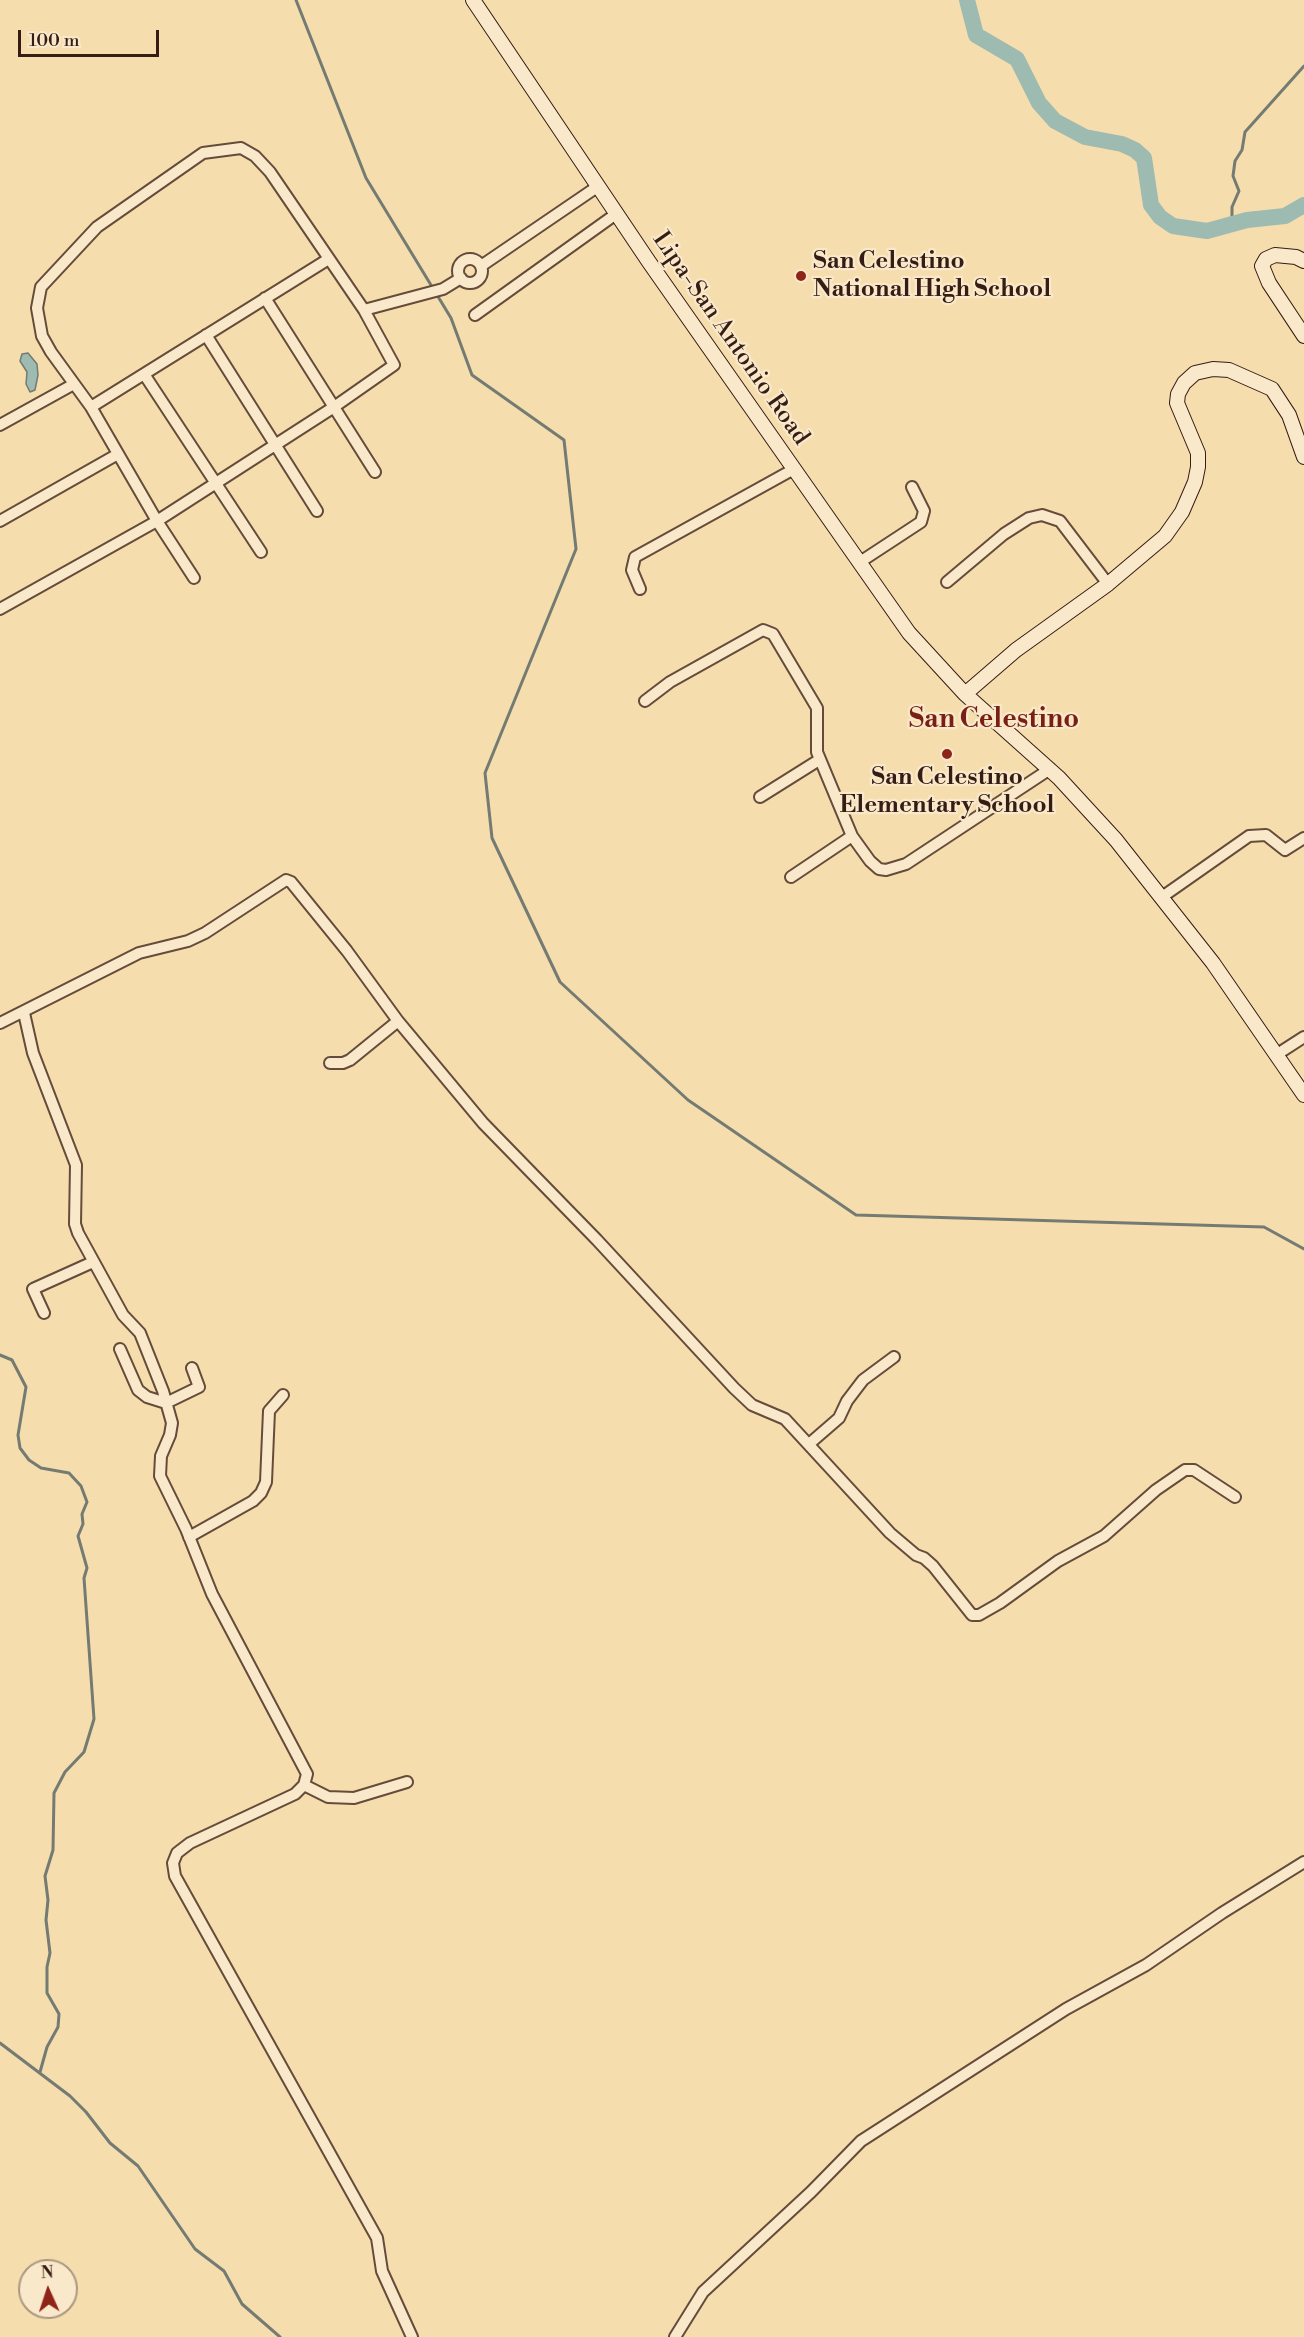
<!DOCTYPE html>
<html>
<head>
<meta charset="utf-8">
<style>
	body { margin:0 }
	#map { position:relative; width:1304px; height:2337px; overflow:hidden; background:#f6ddae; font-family:"Libre Bodoni",serif }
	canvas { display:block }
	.north { position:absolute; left:18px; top:2259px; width:60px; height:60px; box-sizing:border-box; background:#f9e9ca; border:2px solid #ab9781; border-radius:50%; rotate:357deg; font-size:16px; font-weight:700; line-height:24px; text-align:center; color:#351c14 }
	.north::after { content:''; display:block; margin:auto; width:21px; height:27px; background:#8f2418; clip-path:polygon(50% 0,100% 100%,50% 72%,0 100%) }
	.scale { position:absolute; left:18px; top:30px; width:141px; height:27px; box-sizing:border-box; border:3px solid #351c14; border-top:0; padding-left:8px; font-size:18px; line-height:21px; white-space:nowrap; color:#351c14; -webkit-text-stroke:4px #f9e9ca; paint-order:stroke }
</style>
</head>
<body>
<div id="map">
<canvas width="1304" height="2337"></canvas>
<div class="north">N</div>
<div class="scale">100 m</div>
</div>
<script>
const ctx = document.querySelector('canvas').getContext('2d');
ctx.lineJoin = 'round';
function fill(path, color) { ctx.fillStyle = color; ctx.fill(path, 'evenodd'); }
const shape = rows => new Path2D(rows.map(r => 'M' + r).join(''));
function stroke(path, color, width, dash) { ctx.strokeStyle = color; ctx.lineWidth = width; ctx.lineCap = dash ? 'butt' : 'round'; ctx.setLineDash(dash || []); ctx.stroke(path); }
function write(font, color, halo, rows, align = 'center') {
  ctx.font = font + ' "Libre Bodoni",serif'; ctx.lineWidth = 4.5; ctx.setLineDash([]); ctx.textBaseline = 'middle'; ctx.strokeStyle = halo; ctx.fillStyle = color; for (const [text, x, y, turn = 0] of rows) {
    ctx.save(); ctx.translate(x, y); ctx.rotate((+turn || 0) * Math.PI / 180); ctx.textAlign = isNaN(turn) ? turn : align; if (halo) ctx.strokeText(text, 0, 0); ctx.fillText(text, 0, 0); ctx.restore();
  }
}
const water = shape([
	[28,353,37,364,38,375,35,390,30,392,26,384,27,372,20,361,22,354,28,353]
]);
fill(water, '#9dbbb0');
stroke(water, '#737b72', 1.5);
stroke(shape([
	[296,0,366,178,451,318,472,375,564,440,576,549,485,773,492,838,560,982,688,1100,856,1215,1264,1227,1304,1249],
	[1232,226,1232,207,1239,191,1233,176,1235,161,1242,150,1245,132,1304,66],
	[0,1355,12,1360,26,1387,18,1435,20,1448,29,1460,41,1468,69,1473,81,1486,87,1502,82,1514,83,1524,78,1536,87,1568,84,1578,94,1719,84,1752,65,1772,54,1793,53,1850,45,1876,48,1900,46,1920,50,1953,47,1967,47,1993,59,2014,58,2027,47,2047,40,2072],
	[0,2043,70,2096,86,2112,110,2143,138,2166,195,2249,224,2271,242,2304,280,2337]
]), '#737b72', 3);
stroke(shape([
	[967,0,976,35,1017,59,1039,103,1055,121,1085,137,1122,144,1135,150,1144,158,1151,205,1160,217,1173,226,1207,231,1247,220,1285,216,1304,205]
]), '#9dbbb0', 16);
const street = shape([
	'458 271a12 12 0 1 1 24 0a12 12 0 1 1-24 0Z',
	[481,266,597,187],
	[265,298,375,472],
	[364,310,443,289,461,278],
	[475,315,616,214],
	[206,335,317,511],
	[144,374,261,552],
	[91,407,327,260],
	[0,425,74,384],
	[0,521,118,454],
	[860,562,921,522,924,511,912,487],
	[947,582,1004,534,1029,518,1042,515,1060,521,1108,584],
	[640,589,632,570,635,557,794,469],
	[0,609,157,521,334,407,394,365,364,310,270,172,255,156,241,148,203,153,97,227,41,287,37,308,42,336,51,352,91,407,157,521,194,578],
	[645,701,670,682,763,630,773,634,817,708,817,752,852,836,870,861,879,869,886,870,906,864,1050,769],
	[760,797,819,760],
	[791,877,852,836],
	[1162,897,1249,836,1266,835,1285,850,1304,838],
	[24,1013,33,1053,76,1165,75,1224,78,1233,123,1315,140,1333,163,1391,172,1423,170,1435,161,1456,160,1476,186,1529,212,1594,307,1774,304,1785,295,1794,190,1843,177,1853,173,1863,175,1876,377,2238,382,2271,412,2337],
	[0,1023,139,953,188,941,205,933,286,880,291,882,347,951,398,1021,483,1123,597,1240,734,1388,752,1405,785,1419,890,1533,916,1555,924,1558,933,1566,972,1615,979,1615,1000,1603,1058,1561,1104,1536,1156,1490,1185,1470,1194,1470,1235,1497],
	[1276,1055,1304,1037],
	[330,1063,343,1063,350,1060,398,1021],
	[44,1313,33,1289,93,1262],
	[120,1349,138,1390,147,1397,166,1403,199,1387,192,1368],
	[809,1444,839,1418,847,1401,863,1380,894,1357],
	[189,1537,253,1501,261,1493,266,1482,269,1411,283,1395],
	[304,1785,328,1797,354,1798,407,1782],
	[675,2337,703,2292,811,2192,861,2141,1066,2009,1146,1965,1222,1913,1304,1862]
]);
const secondary = shape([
	[473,0,649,262,909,633,965,694,1059,778,1116,840,1213,963,1304,1095],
	[1304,261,1296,257,1275,255,1266,259,1262,266,1269,283,1304,336],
	[965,694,1016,650,1108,584,1165,536,1182,512,1195,482,1198,467,1198,453,1177,403,1178,394,1184,383,1195,373,1213,369,1229,370,1272,389,1289,415,1304,457]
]);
stroke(street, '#654c3a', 14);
stroke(secondary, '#351c14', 16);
stroke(street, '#f9e9ca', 10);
stroke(secondary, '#f9e9ca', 14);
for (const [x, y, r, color] of [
	[801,276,6,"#8f2418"],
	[947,754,6,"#8f2418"]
]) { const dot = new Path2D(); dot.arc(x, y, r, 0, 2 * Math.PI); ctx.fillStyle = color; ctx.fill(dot); stroke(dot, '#f9e9ca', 2); }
write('bold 24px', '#351c14', '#f9e9ca', [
	["San Celestino",813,262],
	["National High School",813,290],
	["San Celestino",947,778,"center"],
	["Elementary School",947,806,"center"]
], 'left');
write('24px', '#351c14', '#f9e9ca', [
	["Lipa-San Antonio Road",730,339,55]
]);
write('bold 27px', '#7a1f14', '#f9e9ca', [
	["San Celestino",994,721]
]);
</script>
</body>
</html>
